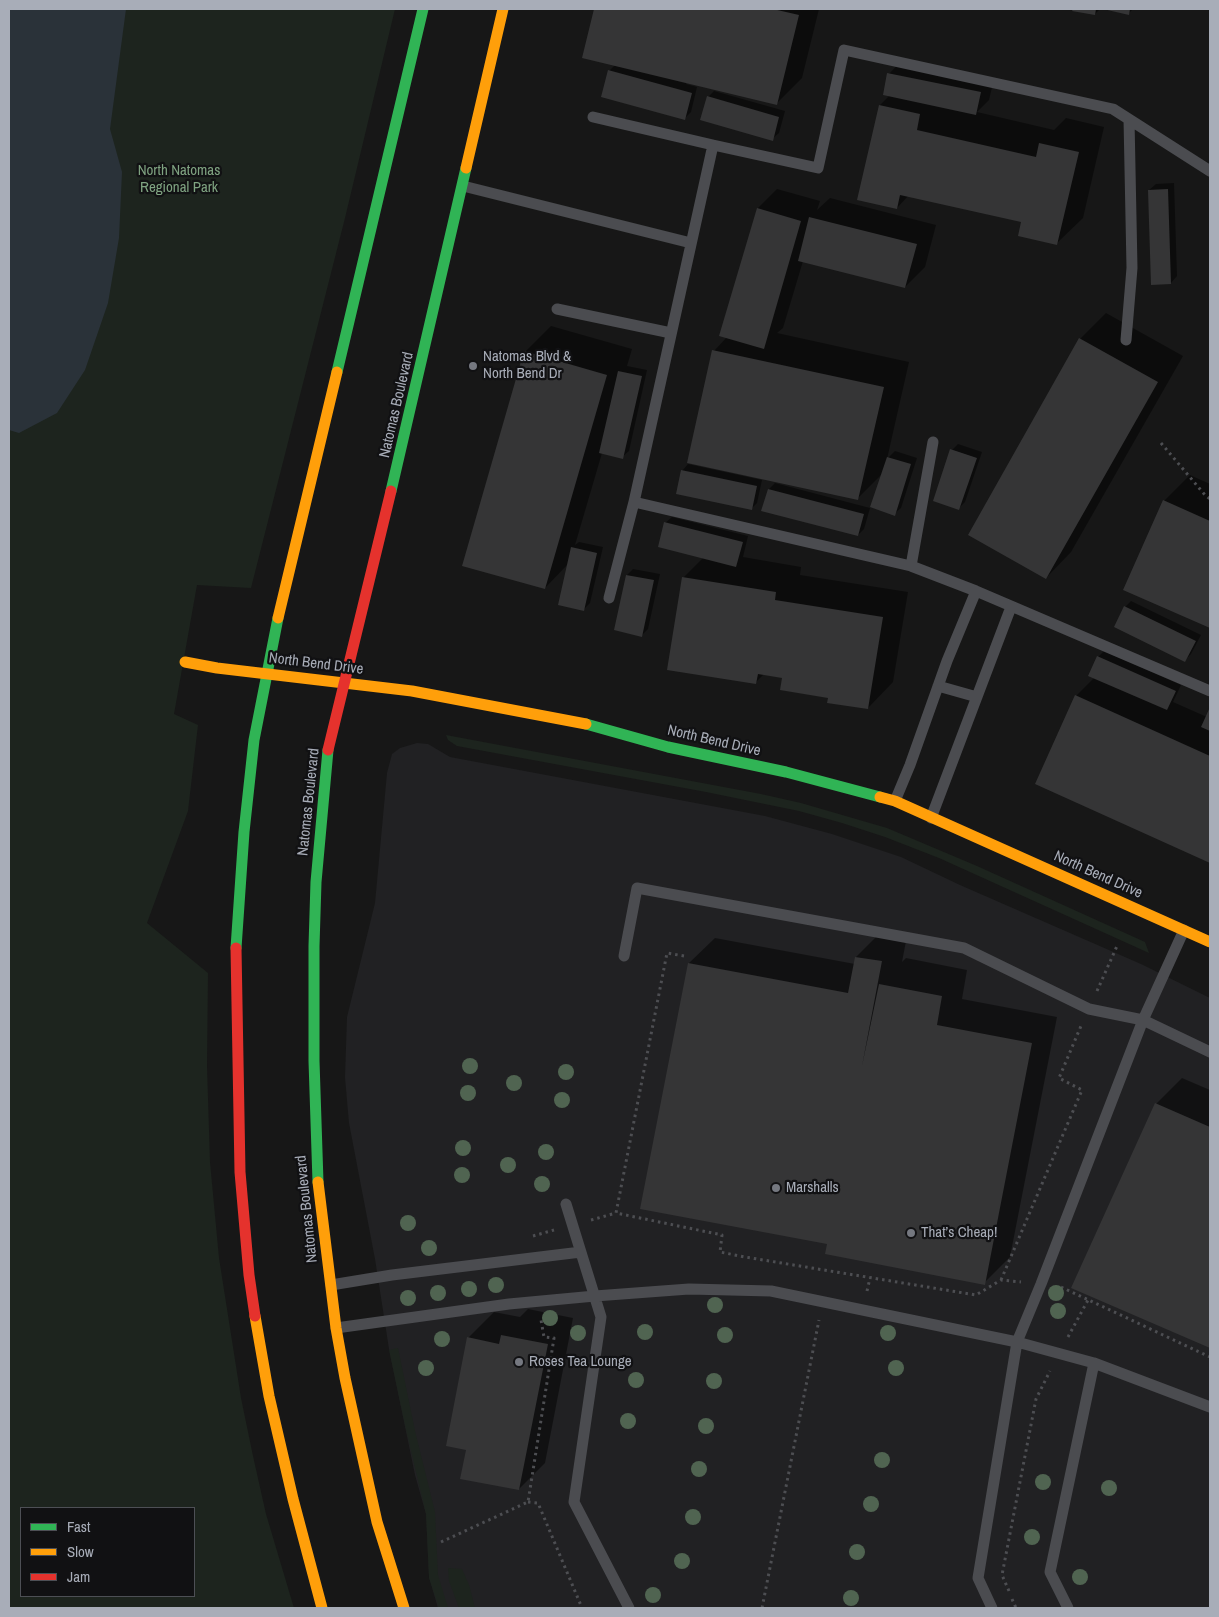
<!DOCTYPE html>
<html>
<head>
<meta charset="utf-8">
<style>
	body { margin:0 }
	#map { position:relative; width:1219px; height:1617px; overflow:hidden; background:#171717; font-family:"Archivo Narrow",sans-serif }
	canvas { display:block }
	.frame { position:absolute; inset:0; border:10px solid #a8adb8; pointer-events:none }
	.legend { position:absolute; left:20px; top:1507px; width:175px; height:90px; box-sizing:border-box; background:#111113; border:1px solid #4d4f55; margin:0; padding:6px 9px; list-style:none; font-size:15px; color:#a8adb8 }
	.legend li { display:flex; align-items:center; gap:10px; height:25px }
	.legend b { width:25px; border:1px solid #4d4f55 }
</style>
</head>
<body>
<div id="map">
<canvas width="1219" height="1617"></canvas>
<div class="frame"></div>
<ul class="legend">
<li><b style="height:6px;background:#30b455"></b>Fast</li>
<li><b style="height:6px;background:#ff9f0a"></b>Slow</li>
<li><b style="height:6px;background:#e5322d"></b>Jam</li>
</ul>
</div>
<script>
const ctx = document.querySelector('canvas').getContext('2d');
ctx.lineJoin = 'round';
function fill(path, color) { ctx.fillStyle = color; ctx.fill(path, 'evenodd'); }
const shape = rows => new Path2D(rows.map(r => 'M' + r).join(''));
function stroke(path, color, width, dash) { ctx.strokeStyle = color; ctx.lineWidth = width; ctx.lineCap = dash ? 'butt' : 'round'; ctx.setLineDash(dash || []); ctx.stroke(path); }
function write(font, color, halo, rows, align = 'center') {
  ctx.font = font + ' "Archivo Narrow",sans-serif'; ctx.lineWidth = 4.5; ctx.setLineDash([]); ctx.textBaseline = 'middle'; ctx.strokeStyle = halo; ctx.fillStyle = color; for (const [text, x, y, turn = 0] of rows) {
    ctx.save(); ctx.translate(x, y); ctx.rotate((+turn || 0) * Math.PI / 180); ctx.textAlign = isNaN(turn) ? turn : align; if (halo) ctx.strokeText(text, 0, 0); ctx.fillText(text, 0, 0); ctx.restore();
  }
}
fill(shape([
	[417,743,428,744,450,757,765,816,832,834,901,857,960,885,1141,964,1210,998,1210,1608,438,1608,429,1577,426,1514,415,1475,389,1349,375,1259,349,1123,345,1077,347,1017,375,903,387,773,392,754,400,748]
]), '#212123');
fill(shape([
	[9,9,395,9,345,218,251,588,197,585,174,714,198,725,188,811,147,923,208,973,207,1066,210,1162,219,1258,241,1398,253,1456,266,1514,294,1608,9,1608],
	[21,1508,194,1508,194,1596,21,1596],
	[446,735,761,794,801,803,887,828,977,866,1145,942,1149,953,939,858,885,837,842,823,799,811,706,792,457,746,448,740],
	[398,1348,415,1431,435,1512,438,1575,448,1608,439,1608,429,1578,426,1514,406,1430,389,1350],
	[448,1568,462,1569,469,1585,475,1608,459,1608,449,1581]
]), '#1d241e');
fill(shape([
	[9,9,126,9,110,129,122,172,119,238,108,303,85,370,57,413,19,433,9,430]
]), '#2a3239');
fill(shape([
	[596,9,819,9,802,78,776,104,687,82,686,84,697,87,691,112,684,119,609,71,616,64,584,57],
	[1074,9,1100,9,1095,14],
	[1105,9,1133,9,1129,13],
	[902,60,994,79,989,100,977,112,1054,130,1066,118,1104,127,1083,218,1057,243,1023,221,909,195,897,208,858,199,880,105,890,95,889,74],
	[714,91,785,111,779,133,772,139,708,97],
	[1174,183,1177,276,1171,283,1149,190,1156,184],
	[777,189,820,201,817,210,830,198,936,225,925,267,905,287,803,261,783,328,777,333,909,362,887,459,895,451,917,458,901,508,894,514,883,473,858,498,714,351,727,337,758,208],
	[1106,313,1183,356,1071,552,1046,578,1080,339],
	[551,326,632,349,627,366,647,370,629,451,622,457,602,453,575,545,579,542,603,547,590,603,584,609,569,563,545,588,525,352],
	[958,444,982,452,965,502,959,508,952,450],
	[688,464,762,480,757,503,751,509,682,471],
	[1190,475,1210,484,1210,627,1125,589,1164,501],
	[775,483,870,508,864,529,858,535,763,510,769,489],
	[672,517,748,536,743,557,801,567,800,575,908,592,893,682,868,708,829,697,783,677,764,674,756,682,683,578,704,557,665,523],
	[633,569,660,574,648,629,642,635,627,575],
	[1131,601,1201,635,1191,654,1185,660,1125,607],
	[1104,651,1181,685,1173,702,1207,717,1210,710,1210,862,1036,783,1076,696,1095,677,1098,657],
	[882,931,907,936,902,962,906,958,967,970,962,999,1057,1017,1010,1257,984,1283,829,1243,689,963,715,938,855,964,856,957],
	[1182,1078,1210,1090,1210,1347,1073,1288,1156,1104],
	[528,1309,573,1318,545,1463,519,1489,467,1449,468,1338,494,1312,520,1317]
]), '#0007');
fill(shape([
	[594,9,773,9,799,15,777,105,582,58],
	[1073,9,1096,9,1095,15,1072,11],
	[1103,9,1130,9,1129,15],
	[608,70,692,93,685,120,601,97],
	[887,73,981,92,976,115,883,95],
	[707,96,779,117,773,141,700,120],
	[879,105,920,114,917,130,1036,157,1039,143,1079,152,1057,245,1018,236,1021,222,900,195,897,209,857,200],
	[1168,189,1171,284,1151,285,1148,190],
	[757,208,801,221,764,349,719,336],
	[809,217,917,244,905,288,798,261],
	[1079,338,1158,382,1046,579,968,535],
	[712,350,884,387,858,500,687,463],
	[524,351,607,375,545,589,462,566],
	[618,371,642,376,623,459,599,453],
	[950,449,977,458,959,510,933,501],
	[887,457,911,464,895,516,870,507],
	[681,470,757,486,752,510,676,494],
	[768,489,864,514,858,536,761,511],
	[1163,500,1210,521,1210,628,1123,590],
	[664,522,743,542,736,567,658,547],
	[571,547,597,553,584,611,558,605],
	[626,575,654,580,642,637,614,630],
	[682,577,776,592,775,600,883,617,868,709,827,703,828,698,780,690,782,678,758,674,756,684,667,670],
	[1124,606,1196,641,1185,662,1114,627],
	[1097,656,1176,691,1167,710,1088,676],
	[1075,695,1210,756,1210,863,1035,784],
	[1210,707,1210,731,1201,727],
	[855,957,882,961,862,1066,879,984,942,996,937,1025,1032,1043,985,1285,825,1254,827,1244,640,1209,688,963,848,993],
	[1155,1103,1210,1127,1210,1348,1071,1288],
	[501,1335,548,1344,519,1490,460,1479,466,1450,446,1446,467,1337,499,1344]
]), '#353536');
stroke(shape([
	[1161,443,1205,495,1210,499],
	[684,956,667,953,616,1213,722,1235,720,1252,745,1257,976,1295,1001,1280,1021,1282],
	[1097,991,1117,946],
	[591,1220,616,1213],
	[533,1236,554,1230],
	[1001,1280,1082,1090,1059,1078,1081,1026],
	[1061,1287,1210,1357],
	[867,1291,870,1278],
	[1068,1337,1088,1300],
	[528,1502,538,1503,582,1608],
	[441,1542,528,1502,554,1338,544,1337,541,1320],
	[1009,1591,1002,1575,1036,1399,1050,1371],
	[1012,1599,1016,1608],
	[762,1608,819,1320]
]), '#4d4e52', 3, [2.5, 4]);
stroke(shape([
	[593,117,713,145],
	[1210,171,1113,109,844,50,818,168,713,145,634,502,911,566,976,591,1210,691],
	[463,186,691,243],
	[557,309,671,333],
	[1126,340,1132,268,1129,119],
	[911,566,933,442],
	[609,598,634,502],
	[938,686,977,697],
	[895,801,910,765,947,661,976,591],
	[931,818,1011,607],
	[624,956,637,888,964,948,1089,1009,1143,1020,1210,1052],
	[566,1204,601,1317,574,1502,629,1608],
	[331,1285,392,1275,581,1252],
	[336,1328,509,1304,595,1296,689,1289,771,1291,1017,1342,1094,1363],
	[992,1608,978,1578,1017,1342,1041,1284,1143,1020,1184,930],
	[1068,1608,1050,1572,1094,1363,1210,1407]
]), '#4b4c50', 11);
stroke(shape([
	[337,372,423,9],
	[391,491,466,168],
	[586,724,668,747,786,772,880,797],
	[236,948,244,832,254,740,278,618],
	[318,1182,314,1061,314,946,316,882,328,750]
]), '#30b455', 11);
stroke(shape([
	[466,168,503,9],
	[278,618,337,372],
	[185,662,217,668,412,691,586,724],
	[880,797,895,801,1210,942],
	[318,1182,336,1328,345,1378,377,1522,404,1608],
	[255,1316,269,1396,293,1499,322,1608]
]), '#ff9f0a', 11);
stroke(shape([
	[328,750,391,491],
	[236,948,240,1172,249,1275,255,1316]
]), '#e5322d', 11);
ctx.fillStyle = '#506451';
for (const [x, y] of [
	[470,1066],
	[566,1072],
	[514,1083],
	[468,1093],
	[562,1100],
	[463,1148],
	[546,1152],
	[508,1165],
	[462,1175],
	[542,1184],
	[408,1223],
	[429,1248],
	[496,1285],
	[469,1289],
	[438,1293],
	[1056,1293],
	[408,1298],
	[715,1305],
	[1058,1311],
	[550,1318],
	[645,1332],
	[578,1333],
	[888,1333],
	[725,1335],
	[442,1339],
	[426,1368],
	[896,1368],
	[636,1380],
	[714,1381],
	[628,1421],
	[706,1426],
	[882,1460],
	[699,1469],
	[1043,1482],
	[1109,1488],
	[871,1504],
	[693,1517],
	[1032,1537],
	[857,1552],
	[682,1561],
	[1080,1577],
	[653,1595],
	[851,1598]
]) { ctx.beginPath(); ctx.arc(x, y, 8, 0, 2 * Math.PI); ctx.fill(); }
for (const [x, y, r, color] of [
	[473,366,5,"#757880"],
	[776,1188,5,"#757880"],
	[911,1233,5,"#757880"],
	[519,1362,5,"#757880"]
]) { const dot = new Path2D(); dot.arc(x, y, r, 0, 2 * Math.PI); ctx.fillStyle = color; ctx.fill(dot); stroke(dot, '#111113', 2); }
write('15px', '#7fa381', '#111113', [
	["North Natomas",179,171],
	["Regional Park",179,188]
]);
write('15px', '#a8adb8', '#111113', [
	["Natomas Blvd &",483,357],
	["North Bend Dr",483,374],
	["Marshalls",786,1188],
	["That’s Cheap!",921,1233],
	["Roses Tea Lounge",529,1362]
], 'left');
write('15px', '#a8adb8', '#111113', [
	["Natomas Boulevard",397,405,-77],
	["North Bend Drive",316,664,7],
	["North Bend Drive",714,741,13],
	["Natomas Boulevard",309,802,-84],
	["North Bend Drive",1098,875,24],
	["Natomas Boulevard",307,1209,-96]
]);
</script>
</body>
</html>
